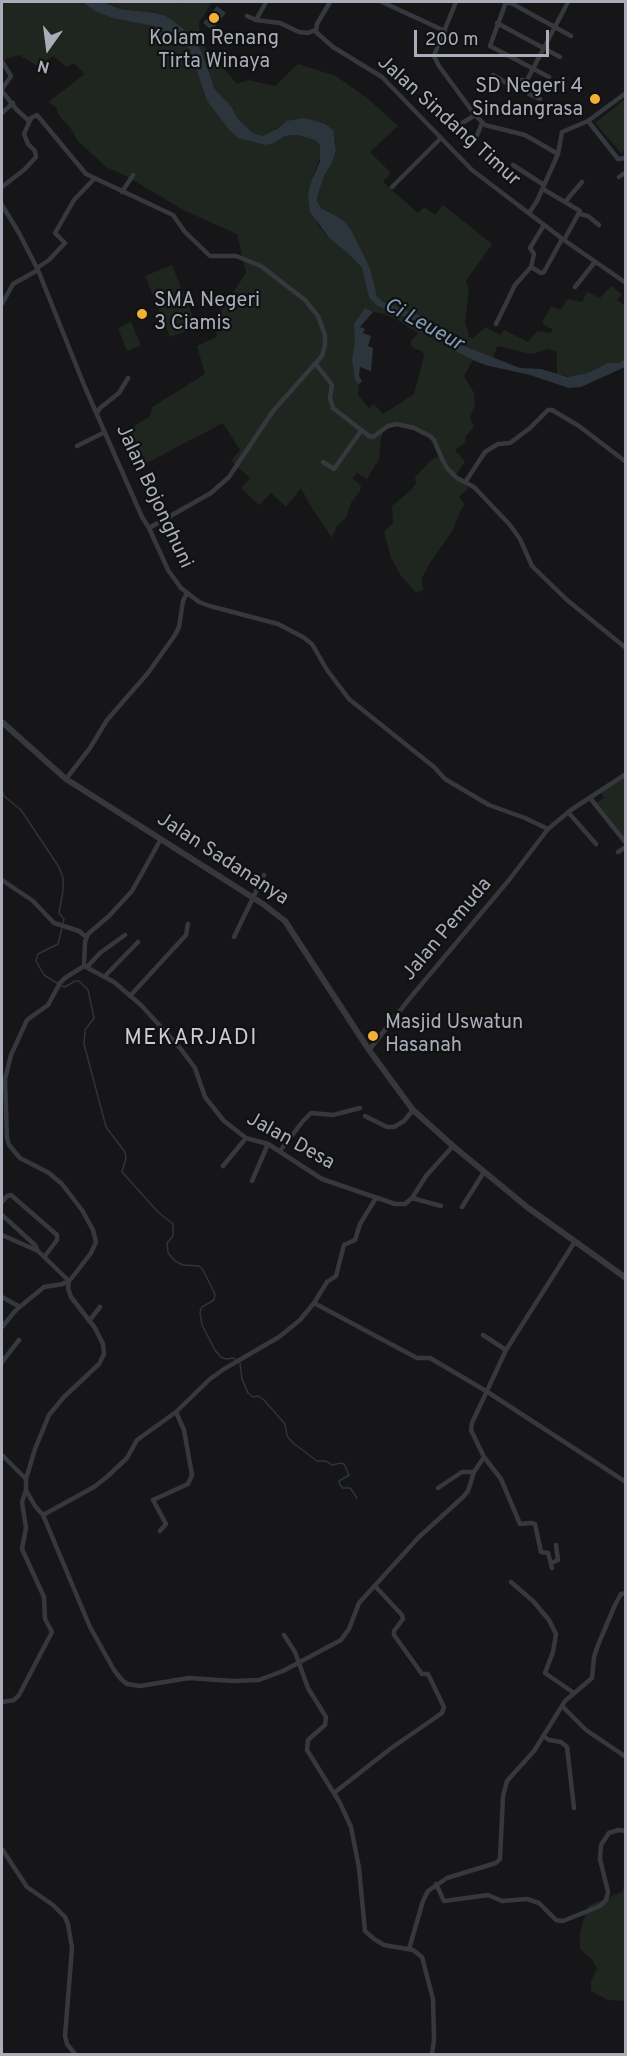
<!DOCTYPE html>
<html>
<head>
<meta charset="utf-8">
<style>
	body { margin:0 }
	#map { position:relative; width:627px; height:2056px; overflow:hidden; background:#161618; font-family:Overpass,sans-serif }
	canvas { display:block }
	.frame { position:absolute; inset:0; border:3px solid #a8adb8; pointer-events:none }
	.north { position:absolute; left:18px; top:18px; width:60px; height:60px; -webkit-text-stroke:4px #111113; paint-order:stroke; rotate:194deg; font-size:16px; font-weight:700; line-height:24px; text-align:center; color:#a8adb8 }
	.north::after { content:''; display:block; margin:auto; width:21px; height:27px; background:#a8adb8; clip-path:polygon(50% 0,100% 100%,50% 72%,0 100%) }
	.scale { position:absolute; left:414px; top:30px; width:135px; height:27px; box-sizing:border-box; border:3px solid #a8adb8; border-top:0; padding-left:8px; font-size:18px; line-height:21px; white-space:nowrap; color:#a8adb8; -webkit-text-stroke:4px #111113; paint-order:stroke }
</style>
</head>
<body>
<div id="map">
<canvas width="627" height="2056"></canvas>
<div class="frame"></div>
<div class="north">N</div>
<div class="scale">200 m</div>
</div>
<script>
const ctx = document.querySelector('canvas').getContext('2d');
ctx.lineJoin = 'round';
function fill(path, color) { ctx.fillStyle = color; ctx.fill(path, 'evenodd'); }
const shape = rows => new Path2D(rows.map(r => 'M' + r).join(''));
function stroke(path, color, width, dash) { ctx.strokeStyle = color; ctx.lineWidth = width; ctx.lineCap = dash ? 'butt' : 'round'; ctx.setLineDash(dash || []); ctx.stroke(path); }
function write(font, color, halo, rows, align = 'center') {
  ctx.font = font + ' Overpass,sans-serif'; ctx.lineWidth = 4.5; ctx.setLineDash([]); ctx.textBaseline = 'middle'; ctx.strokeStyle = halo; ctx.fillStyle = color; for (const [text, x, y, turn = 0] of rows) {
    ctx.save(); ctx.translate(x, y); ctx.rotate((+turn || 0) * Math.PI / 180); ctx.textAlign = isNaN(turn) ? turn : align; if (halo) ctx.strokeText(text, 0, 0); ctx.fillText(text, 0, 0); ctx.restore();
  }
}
fill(shape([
	[2,2,82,2,86,5,154,26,183,42,190,50,207,101,229,130,238,138,274,143,285,136,297,135,315,140,320,146,321,155,313,176,317,224,330,239,349,254,362,268,369,298,415,321,449,348,473,360,464,376,474,393,475,404,470,418,474,427,465,437,466,442,455,450,465,462,455,476,469,488,459,497,465,504,460,512,453,530,430,563,422,578,423,590,416,593,401,576,391,558,384,532,393,523,392,506,411,490,416,483,415,477,431,460,439,456,427,432,406,425,386,425,381,438,379,459,367,479,357,473,352,478,361,485,360,491,351,503,346,518,337,526,332,538,310,505,301,488,286,507,271,493,259,505,241,488,250,478,231,461,240,450,223,423,145,464,130,429,150,416,152,407,205,374,197,346,217,337,215,320,246,273,237,234,183,210,128,177,106,167,77,140,70,127,60,117,56,107,48,102,85,74,74,63,67,67,53,56,39,67,19,55,6,59,2,63],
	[365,308,373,312,385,314,396,319,418,333,410,342,413,348,422,351,424,356,414,394,383,414,374,404,369,408,358,395,359,384,355,379,352,360],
	[103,2,175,2,179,4,181,2,212,2,199,23,200,41,237,84,248,80,275,86,298,64,336,76,367,98,398,126,370,152,391,173,383,182,418,213,424,207,435,215,443,205,492,244,466,281,469,290,465,324,469,333,468,337,473,338,486,327,500,335,504,330,528,342,537,331,550,333,553,330,542,323,551,306,560,310,568,299,582,302,587,292,600,298,611,286,622,294,617,300,625,306,625,359,619,363,607,363,588,373,575,377,557,375,557,352,549,349,531,354,497,346,493,359,454,342,439,332,432,323,383,302,377,296,370,268,350,229,333,215,321,208,317,201,318,194,324,176,332,163,336,150,335,138,286,121,270,134,263,136,253,133,238,119,231,106,215,90,202,53,166,16,157,13,120,9],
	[625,99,625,149,621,153,595,123],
	[172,265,197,327,170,337,145,276],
	[131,322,141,345,127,351,118,328],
	[625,777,625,840,596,803,604,798,601,793],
	[625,1880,625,2001,608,2000,591,1991,591,1981,597,1969,593,1961,580,1949,580,1932,588,1906,622,1892]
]), '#1e261f');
fill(shape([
	[82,2,103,2,120,9,156,13,166,16,181,27,194,38,202,53,215,90,231,106,238,119,253,133,263,136,277,129,286,121,305,118,325,124,333,130,336,150,332,163,324,176,318,194,317,201,321,208,343,220,351,230,370,268,377,296,383,302,424,317,454,342,520,368,541,369,567,377,588,373,607,363,619,363,625,359,625,367,581,387,569,388,530,375,485,365,473,360,449,348,415,321,378,306,369,298,362,268,349,254,330,239,310,212,308,196,310,185,320,161,320,145,315,140,297,135,285,136,274,143,266,145,238,138,229,130,207,101,190,50,183,42,154,26,113,18,95,11],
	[217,6,226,13,212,30,203,23],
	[365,308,373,312,360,327,365,329,363,333,371,336,368,346,373,348,371,371,360,367,359,376,362,381,359,384,355,380,352,360,355,343,354,324]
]), '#2c353c');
stroke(shape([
	[2,790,4,796,21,810,59,867,63,878,63,890,59,913,64,919,63,923],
	[62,928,58,944,38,954,36,961,44,975,62,986,65,987,75,981,79,981,88,990,94,1018,85,1030,84,1044,106,1127,125,1152,126,1158,122,1172,158,1212,173,1224,173,1236,167,1243,168,1253,175,1261,183,1265,199,1266,203,1270,215,1294,214,1300,202,1307,200,1312,202,1325,215,1350,221,1357,226,1359,234,1358,240,1363,242,1379,248,1393,253,1397,258,1396,264,1400,285,1424,287,1436,293,1443,317,1461,326,1461,332,1465,341,1463,344,1464,349,1475,339,1481,340,1485,343,1488,350,1488,357,1498]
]), '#2c353c', 1.5);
stroke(shape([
	[330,2,317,24,316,32,333,47,382,77,472,170,564,240],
	[382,2,445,31],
	[456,2,435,53,434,56,439,66,475,115,485,125,525,135,558,154],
	[247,16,256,20,280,23,299,32,308,33,315,30],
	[256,20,266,2],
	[497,23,560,57],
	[493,75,512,86,519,80,523,80,528,84,529,94,540,99],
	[549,77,490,46,506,2,513,4,571,36],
	[526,82,568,2],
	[2,89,11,76,3,63],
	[2,91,16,109,29,121],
	[2,113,13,103],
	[588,121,618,159,626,158],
	[456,127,475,115],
	[476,138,482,123],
	[513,165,544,185],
	[619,177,626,172],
	[2,187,25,169,36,157,35,151,28,144,24,134,31,118,37,115,86,174,173,215,185,232,210,256,236,256,261,266,305,300,318,316,325,335,325,345,322,356,273,411,229,477,211,493,149,528],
	[392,187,440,139],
	[543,189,580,211,564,240,626,283],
	[122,192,133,175],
	[565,202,582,182],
	[2,205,19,233,38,270,84,385,142,517,149,528,168,570,181,588,199,602,210,606,278,624,303,637,312,644,327,670,349,699,434,767,445,779,489,805,525,818,548,829],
	[529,213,537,201,558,154,562,132,588,121,626,93],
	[580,214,588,216,599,225],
	[531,267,534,254,530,248,544,225],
	[37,268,49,260,65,243,55,233,74,200,94,179],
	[575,287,595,262],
	[2,304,13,284,38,270],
	[496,324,515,285,531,267,541,273,544,272,562,239],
	[316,364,332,385,330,398,333,408,369,436,373,437,388,426,397,424,414,428,430,436,434,440,442,459,447,468,457,478,474,487,510,525,520,539,532,566,567,600,626,648],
	[97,413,100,408,119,393,128,378],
	[77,446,105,432],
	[323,462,334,469,361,431],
	[466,481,485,452,498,444,510,443,530,428,548,410,552,410,579,426,626,462],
	[66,779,90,748,107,720,148,673,175,635,179,627,183,601,187,593],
	[590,798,626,843],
	[568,812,596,844],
	[618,852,626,847],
	[2,880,33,901,54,923,79,931,86,937],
	[234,937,264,875],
	[84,966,114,982,141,1005,180,1048,195,1068,205,1097,224,1121,246,1138,268,1144,322,1179,395,1204,405,1204,412,1198,426,1176,453,1146],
	[88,966,100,953,125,935],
	[105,976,138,942],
	[130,996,186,935,188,924],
	[369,1050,410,998,509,880,548,829,571,810,626,774],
	[365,1116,387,1127,394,1127,404,1121,413,1110],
	[280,1151,303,1121,311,1113,333,1115,360,1108],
	[223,1166,246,1138],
	[252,1181,268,1144],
	[412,1198,441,1206],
	[2,1202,7,1196,11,1195,57,1235,57,1240,45,1256],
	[462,1207,484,1172],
	[2,1215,35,1245,38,1251],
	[2,1235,38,1251,69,1281,68,1288,71,1297,95,1328,103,1344,104,1354,99,1364,64,1397,49,1415,35,1449,26,1479,26,1490,35,1506,43,1515,90,1627,114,1670,121,1679,127,1684,140,1686,189,1678,233,1681,259,1680,283,1671,341,1640,349,1629,359,1603,418,1538,463,1497,468,1491,474,1472,484,1457],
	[2,1297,20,1307],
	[314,1303,417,1358,430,1358,486,1391,626,1482],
	[89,1321,100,1307],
	[2,1327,16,1310,44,1287,63,1284,71,1279,91,1253,96,1242,93,1230,82,1210,62,1184,49,1173,20,1158,9,1145,7,1138,5,1079,11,1055,27,1020,48,1005,60,983,65,978,84,966,85,942,88,934,109,916,132,891,161,839],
	[483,1335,506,1350],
	[2,1362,19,1340],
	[2,1455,26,1479],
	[438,1488,462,1472,474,1472],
	[43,1515,94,1487,108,1476,127,1458,137,1440,176,1412,210,1379,224,1369,279,1337,300,1320,314,1303,327,1282,336,1276,344,1245,355,1240,360,1224,376,1198],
	[160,1531,166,1524,153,1500,188,1484,192,1475,184,1430,176,1412],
	[551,1563,558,1560,556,1545],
	[552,1568,548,1553,541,1552,535,1524,531,1523,520,1524,501,1479,484,1457,471,1430,472,1423,506,1350,574,1243],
	[511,1582,533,1601,549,1620,556,1634,553,1652,545,1673,574,1693],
	[284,1635,295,1652,308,1688,326,1717,325,1725,308,1740,307,1750,340,1803,351,1827,359,1868,365,1931,374,1939,384,1945,413,1950,422,1957,433,1999,434,2040,432,2054],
	[2,1702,14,1700,19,1695,52,1632,45,1619,44,1597,22,1549,26,1528,22,1502,26,1490],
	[562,1706,586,1730,626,1757],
	[543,1736,549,1740,561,1742,567,1747,574,1808],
	[334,1793,390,1749,442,1713,444,1707,428,1674,422,1674,394,1635,394,1631,403,1619,402,1615,375,1586],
	[2,1849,27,1887,53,1905,65,1917,68,1924,72,1948,65,2036,67,2044,75,2054],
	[436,1884,444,1901,488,1895,502,1901,527,1899,539,1903,556,1920,563,1921,600,1906,606,1900,608,1892,600,1859,601,1845,609,1833,618,1830,626,1831],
	[409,1949,423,1901,428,1891,447,1878,496,1863,500,1859,503,1796,507,1781,534,1751,565,1701,592,1678,594,1657,598,1645,615,1605,621,1594,626,1593]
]), '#37383d', 4.5);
stroke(shape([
	[2,722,66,779,263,904,285,921,369,1050,413,1110,453,1146,527,1207,626,1278]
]), '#37383d', 6);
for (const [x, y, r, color] of [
	[214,18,6,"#f2b134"],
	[595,99,6,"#f2b134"],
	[142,314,6,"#f2b134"],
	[373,1036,6,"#f2b134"]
]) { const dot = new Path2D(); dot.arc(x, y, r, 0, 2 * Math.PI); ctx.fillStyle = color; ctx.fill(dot); stroke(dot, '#111113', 2); }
write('20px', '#a8adb8', '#111113', [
	["Kolam Renang",214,40,"center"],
	["Tirta Winaya",214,63,"center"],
	["SD Negeri 4",583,88,"right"],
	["Sindangrasa",583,111,"right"],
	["SMA Negeri",154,302],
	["3 Ciamis",154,325],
	["Masjid Uswatun",385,1024],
	["Hasanah",385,1047]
], 'left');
write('20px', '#a8adb8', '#111113', [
	["Jalan Sindang Timur",448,122,42],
	["Jalan Bojonghuni",153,497,65],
	["Jalan Sadananya",222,860,33],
	["Jalan Pemuda",448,930,-50],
	["Jalan Desa",290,1142,29]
]);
write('italic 21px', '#7f9bb3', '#111113', [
	["Ci Leueur",423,326,29]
]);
ctx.letterSpacing = '1.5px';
write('22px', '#c9ccd4', '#111113', [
	["MEKARJADI",191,1040]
]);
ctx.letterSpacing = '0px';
</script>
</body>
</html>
